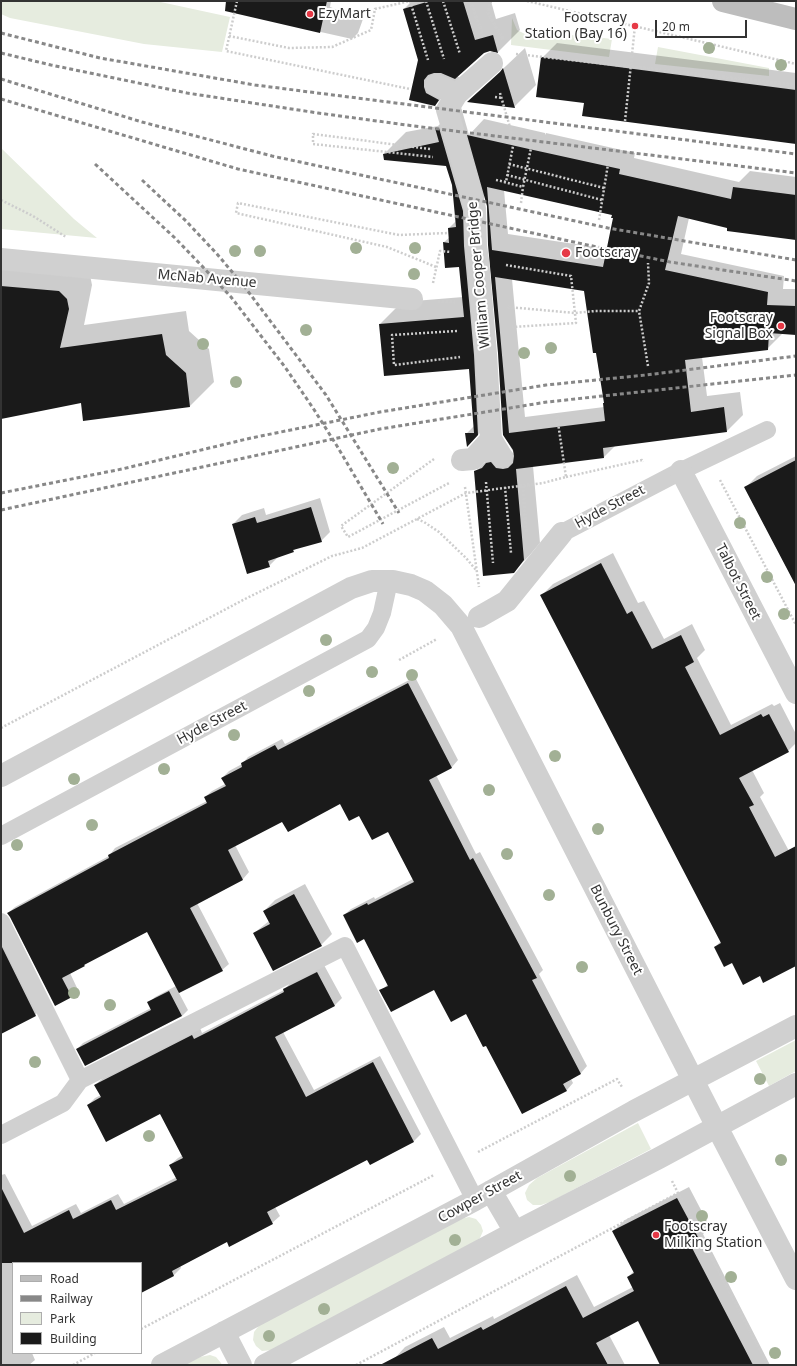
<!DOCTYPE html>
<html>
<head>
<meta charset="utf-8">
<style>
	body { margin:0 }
	#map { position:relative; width:797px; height:1366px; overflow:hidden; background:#fff; font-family:"Noto Sans",sans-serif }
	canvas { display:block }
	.frame { position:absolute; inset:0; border:2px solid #333; pointer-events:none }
	.legend { position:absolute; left:12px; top:1262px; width:130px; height:92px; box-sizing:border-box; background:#fff; border:1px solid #adadad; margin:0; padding:5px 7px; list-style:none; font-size:12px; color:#333 }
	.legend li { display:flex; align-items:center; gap:8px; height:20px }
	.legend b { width:20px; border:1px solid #adadad }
	.scale { position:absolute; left:655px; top:20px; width:92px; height:18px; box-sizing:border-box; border:2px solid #333; border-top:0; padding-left:5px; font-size:12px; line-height:14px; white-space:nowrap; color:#333; -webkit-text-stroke:3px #fff; paint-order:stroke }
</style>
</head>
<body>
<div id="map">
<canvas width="797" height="1366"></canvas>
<div class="frame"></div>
<ul class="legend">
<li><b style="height:5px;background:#bdbdbd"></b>Road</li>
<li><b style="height:5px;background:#888"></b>Railway</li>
<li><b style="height:11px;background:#e6ecdf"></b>Park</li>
<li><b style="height:11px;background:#1a1a1a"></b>Building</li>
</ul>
<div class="scale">20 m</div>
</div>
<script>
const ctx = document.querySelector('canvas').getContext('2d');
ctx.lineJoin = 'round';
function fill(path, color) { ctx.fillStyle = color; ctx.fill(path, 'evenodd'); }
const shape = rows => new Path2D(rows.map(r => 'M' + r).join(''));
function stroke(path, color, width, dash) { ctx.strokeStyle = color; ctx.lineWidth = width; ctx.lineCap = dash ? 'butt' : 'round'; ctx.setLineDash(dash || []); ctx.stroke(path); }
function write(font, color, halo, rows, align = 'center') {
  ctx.font = font + ' "Noto Sans",sans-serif'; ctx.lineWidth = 4; ctx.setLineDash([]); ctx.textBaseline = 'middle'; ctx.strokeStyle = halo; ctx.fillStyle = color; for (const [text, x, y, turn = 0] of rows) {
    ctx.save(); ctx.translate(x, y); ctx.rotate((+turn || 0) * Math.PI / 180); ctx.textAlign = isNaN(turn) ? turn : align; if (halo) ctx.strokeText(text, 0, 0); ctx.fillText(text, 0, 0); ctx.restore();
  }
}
fill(shape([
	[1,1,156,1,230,17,222,52,144,44,10,18,1,14],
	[512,18,517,30,527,35,542,36,579,35,612,39,609,57,511,45],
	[658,47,769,68,769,76,655,64],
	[1,148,74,219,97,238,1,229],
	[796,1040,796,1071,769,1086,756,1061],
	[638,1123,651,1149,550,1202,541,1205,533,1205,527,1200,525,1193,529,1185,537,1178],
	[469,1217,476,1219,481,1225,483,1231,480,1238,473,1244,272,1350,262,1351,256,1346,253,1340,254,1332,261,1323,460,1219],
	[210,1355,216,1357,221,1363,222,1365,184,1365,200,1357]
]), '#e6ecdf');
fill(shape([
	[255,1,331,1,330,7,363,19,358,33,352,39,249,16],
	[412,1,491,1,496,19,515,13,520,30,498,52,490,50,483,53,457,76,460,78,457,83,435,105,410,99,419,59,404,9],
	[557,43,796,73,796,143,585,102,542,58],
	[525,48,536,85,514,107,469,101],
	[458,106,461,107,469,135,484,119,545,133,545,135,546,133,635,153,634,158,739,182,750,171,796,177,796,239,729,227,689,218,681,254,784,276,783,289,796,289,796,334,783,333,767,349,702,357,707,396,740,392,743,415,727,431,615,446,604,457,533,466,540,543,529,556,513,572,475,472,491,456,507,447,515,455,504,435,488,206,484,194,489,424,468,445,466,434,475,425,470,368,380,324,402,302,463,297,460,266,444,242,450,237,449,228,456,221,453,185,447,165,384,154,406,132,438,126],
	[504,190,613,215,614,217,608,249,508,234],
	[512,279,585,290,605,403,604,407,525,417],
	[1,260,90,275,92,285,84,325,186,311,189,331,209,349,214,382,190,406,81,402,1,418],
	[796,456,796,585,745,488,757,476],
	[320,498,330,532,321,541,297,548,293,551,278,557,269,566,233,524,242,515,264,508,266,515],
	[613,553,638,603,644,601,664,639,692,624,705,650,697,658,731,725,772,704,774,706,780,703,796,734,796,743,788,751,752,770,764,793,760,797,796,864,796,965,760,975,733,962,715,947,721,941,542,595,553,584],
	[415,677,458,760,452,767,436,775,476,854,480,852,543,970,539,974,587,1066,581,1073,571,1079,573,1083,567,1090,522,1113,486,1045,467,1013,435,989,381,991,388,984,364,938,344,915,351,909,374,897,375,899,413,879,388,831,340,803,283,820,235,845,249,872,243,879,197,903,229,964,222,970,179,993,188,1010,182,1016,85,1065,77,1049,83,1043,151,1008,149,1003,155,997,176,986,148,931,88,962,84,965,70,973,78,990,72,996,55,1005,8,913,15,907,109,856,115,848,207,801,205,797,212,791,225,784,222,778,229,771,242,764,248,757,282,739,285,744],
	[305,884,332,934,321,945,254,933,269,921,264,911,275,900],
	[1,915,45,1005,35,1015,2,1032,1,1035],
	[324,965,342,998,334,1006,283,1032,314,1090,380,1056,421,1134,413,1142,368,1159,275,1207,280,1216,272,1223,227,1241,180,1265,181,1268,174,1275,141,1292,141,1263,13,1263,13,1353,32,1353,35,1360,29,1365,1,1365,1,1175,5,1174,32,1226,76,1204,81,1213,118,1194,124,1204,177,1177,170,1165,178,1158,183,1155,160,1113,88,1105,95,1098,101,1095,95,1085,103,1078,200,1028,202,1033,284,990,291,982],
	[689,1187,710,1227,703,1234,770,1365,664,1365,639,1320,609,1335,625,1365,397,1365,394,1359,405,1347,444,1327,450,1338,493,1316,494,1319,577,1275,594,1307,633,1287,628,1277,634,1271,613,1231,625,1220]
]), '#0003');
fill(shape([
	[226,1,327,1,320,33,225,11],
	[430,1,463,1,475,40,493,35,498,53,490,51,484,53,455,79,441,73,434,73,428,75,424,80,424,87,426,93,439,100,435,106,409,100,418,60,403,9],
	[541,57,796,90,796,144,582,116,584,103,536,97],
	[503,68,515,108,467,102,500,72],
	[435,128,439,128,463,211,464,246,474,355,478,435,467,447,465,433,474,433,469,369,384,376,379,324,464,317,459,267,445,268,443,242,449,243,448,228,456,227,452,185,446,166,384,160,383,154,439,142],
	[467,135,529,149,529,153,529,149,620,169,619,174,731,199,733,187,796,195,796,240,727,231,727,228,678,216,665,270,768,292,767,305,796,306,796,335,769,333,768,350,685,360,691,412,724,407,727,432,603,448,604,458,516,469,524,560,514,573,483,576,474,471,482,468,486,463,491,462,496,468,503,469,508,468,513,463,514,456,513,450,503,435,498,353,488,245,487,206],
	[487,187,612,215,611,218,613,218,603,267,492,250],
	[495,277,584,291,593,353,596,353,604,403,603,403,605,421,509,433],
	[1,286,59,291,67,299,69,309,60,348,162,334,166,355,186,373,190,407,83,421,81,403,1,419],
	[796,460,796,586,744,487],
	[311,507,322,542,293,550,294,552,268,561,270,567,247,574,232,524,255,517,257,523],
	[601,563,627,614,632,611,652,649,681,635,694,662,685,667,720,735,761,714,763,717,769,714,789,752,739,778,754,805,749,807,775,857,796,846,796,966,763,983,760,976,743,985,732,963,724,967,714,947,721,943,540,595],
	[408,683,452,768,429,780,470,860,473,858,537,978,532,980,581,1074,563,1084,567,1091,522,1114,486,1046,483,1047,466,1014,451,1022,434,990,391,1012,379,990,388,986,364,939,357,943,343,915,367,903,368,905,414,882,388,832,372,840,359,816,349,821,340,804,288,832,282,822,228,850,243,880,190,908,223,971,179,993,147,932,84,965,85,966,62,978,72,997,55,1006,10,917,7,913,109,858,108,855,207,803,204,797,226,786,221,778,242,767,241,763,275,745,278,750],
	[294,894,322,946,273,971,253,933,270,924,263,911],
	[1,945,36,1016,1,1034],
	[317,972,335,1006,275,1037,306,1097,373,1062,414,1142,370,1165,367,1160,267,1212,273,1224,229,1247,227,1242,172,1271,174,1276,141,1293,141,1263,1,1263,1,1187,24,1233,69,1210,73,1219,111,1200,116,1210,177,1180,169,1165,183,1158,160,1114,106,1142,87,1105,101,1097,94,1085,192,1035,194,1039,212,1030,284,992,283,989],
	[169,991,182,1016,85,1066,76,1049,151,1010,147,1002],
	[677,1198,699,1239,690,1244,753,1365,660,1365,638,1321,596,1343,608,1365,380,1365,432,1338,438,1349,481,1327,483,1330,566,1286,583,1318,634,1291,627,1277,634,1273,612,1231]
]), '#1a1a1a');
stroke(shape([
	[237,1,226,51,410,89],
	[410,1,428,60],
	[426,1,444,59],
	[443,1,460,54],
	[470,1,484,38],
	[491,1,488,13,503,39],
	[527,1,796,64],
	[229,36,289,48,332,47,371,30,375,9,410,1],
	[516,54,796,85],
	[495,97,502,98],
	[625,121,635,26],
	[430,149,313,134,313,144,433,157],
	[509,164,604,188],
	[507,175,602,200],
	[496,180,506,182,514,141,500,93],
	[504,182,523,187,531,148],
	[1,200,33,216,66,237],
	[521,203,523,187],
	[599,220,609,158],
	[506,265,571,276,576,323,512,327],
	[436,267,387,247,236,213,238,203,399,235,448,233],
	[433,283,440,251,451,252],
	[438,301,455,302],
	[508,307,575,313,595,311,639,311],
	[457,331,392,335,394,365,460,357],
	[648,366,639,311,649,283,648,263],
	[434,459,341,526,348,537,449,483],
	[566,477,642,460,643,462],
	[720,480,796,625],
	[486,482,493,563],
	[523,486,526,532],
	[465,487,479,587],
	[505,487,511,553],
	[417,519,424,522,439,532,466,558,476,570],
	[399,660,437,639],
	[1,728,245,599,332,556,362,548,466,493,543,483,566,477,557,416],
	[478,1152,617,1079,622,1087],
	[672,1181,678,1193],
	[141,1329,434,1175],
	[73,1365,95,1353],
	[356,1365,678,1193,768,1365]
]), '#cdcdcd', 2.5, [2, 2]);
stroke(shape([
	[562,533,681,471,767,430],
	[1,836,368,639,376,628,382,613,389,581],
	[1,922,80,1080],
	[1,1135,63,1103,80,1080,345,946,475,1200]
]), '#d0d0d0', 18);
stroke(shape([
	[436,85,457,94],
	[1,259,412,299],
	[486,451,491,439,502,457],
	[462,460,473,459,491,439,486,354,478,260,476,246,475,209,468,181,447,110,457,94,492,63],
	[681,471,796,693],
	[479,617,507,601,562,533],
	[1,776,351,588,372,581,393,581,411,585,425,591,443,605,461,626,717,1127,796,1279],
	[491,1191,515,1232],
	[224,1332,241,1365],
	[162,1365,475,1200,634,1111,796,1026],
	[265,1365,515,1232,659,1158,796,1084]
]), '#d0d0d0', 22);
stroke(shape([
	[723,1,796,19]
]), '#bdbdbd', 22);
stroke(shape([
	[1,33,100,58,255,85,796,154],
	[1,53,51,65,187,93,318,113,414,126,796,173],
	[1,79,142,122,272,156,608,228,796,260],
	[1,99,238,169,583,244,670,262,796,281],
	[95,164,175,238,201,265,231,297,285,367,313,408,337,446,383,524],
	[142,180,186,221,217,254,244,286,326,395,399,513],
	[1,493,122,469,251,438,380,412,546,385,646,375,796,356],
	[1,510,380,429,547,402,796,375]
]), '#888', 3, [4, 3]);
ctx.fillStyle = '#a2b095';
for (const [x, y] of [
	[709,48],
	[781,65],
	[356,248],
	[415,248],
	[235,251],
	[260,251],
	[414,274],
	[306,330],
	[203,344],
	[551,348],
	[524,353],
	[236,382],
	[393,468],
	[740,523],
	[767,577],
	[784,614],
	[326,640],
	[372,672],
	[412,675],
	[309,691],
	[234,735],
	[555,756],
	[164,769],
	[74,779],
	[489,790],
	[92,825],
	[598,829],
	[17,845],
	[507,854],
	[549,895],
	[582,967],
	[74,993],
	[110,1005],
	[35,1062],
	[760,1079],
	[149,1136],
	[781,1160],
	[570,1176],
	[702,1216],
	[455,1240],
	[731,1277],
	[324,1309],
	[269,1336],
	[775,1353]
]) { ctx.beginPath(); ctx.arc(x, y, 6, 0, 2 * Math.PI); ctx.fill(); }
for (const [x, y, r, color] of [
	[310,14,4,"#e63946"],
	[635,26,4,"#e63946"],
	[566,253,5,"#e63946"],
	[781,326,4,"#e63946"],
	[656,1235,4,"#e63946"]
]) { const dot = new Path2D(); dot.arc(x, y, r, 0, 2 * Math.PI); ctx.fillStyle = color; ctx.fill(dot); stroke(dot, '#fff', 1.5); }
write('14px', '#333', '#fff', [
	["EzyMart",318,14],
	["Footscray",627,18,"right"],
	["Station (Bay 16)",627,34,"right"],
	["Footscray",575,253],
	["Footscray",773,318,"right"],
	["Signal Box",773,334,"right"],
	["Footscray",664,1227],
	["Milking Station",664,1243]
], 'left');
write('14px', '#333', '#fff', [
	["William Cooper Bridge",479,275,-95],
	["McNab Avenue",207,279,5],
	["Hyde Street",610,507,-28],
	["Talbot Street",738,582,63],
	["Hyde Street",212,723,-28],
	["Bunbury Street",616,930,63],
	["Cowper Street",480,1197,-29]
]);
</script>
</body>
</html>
